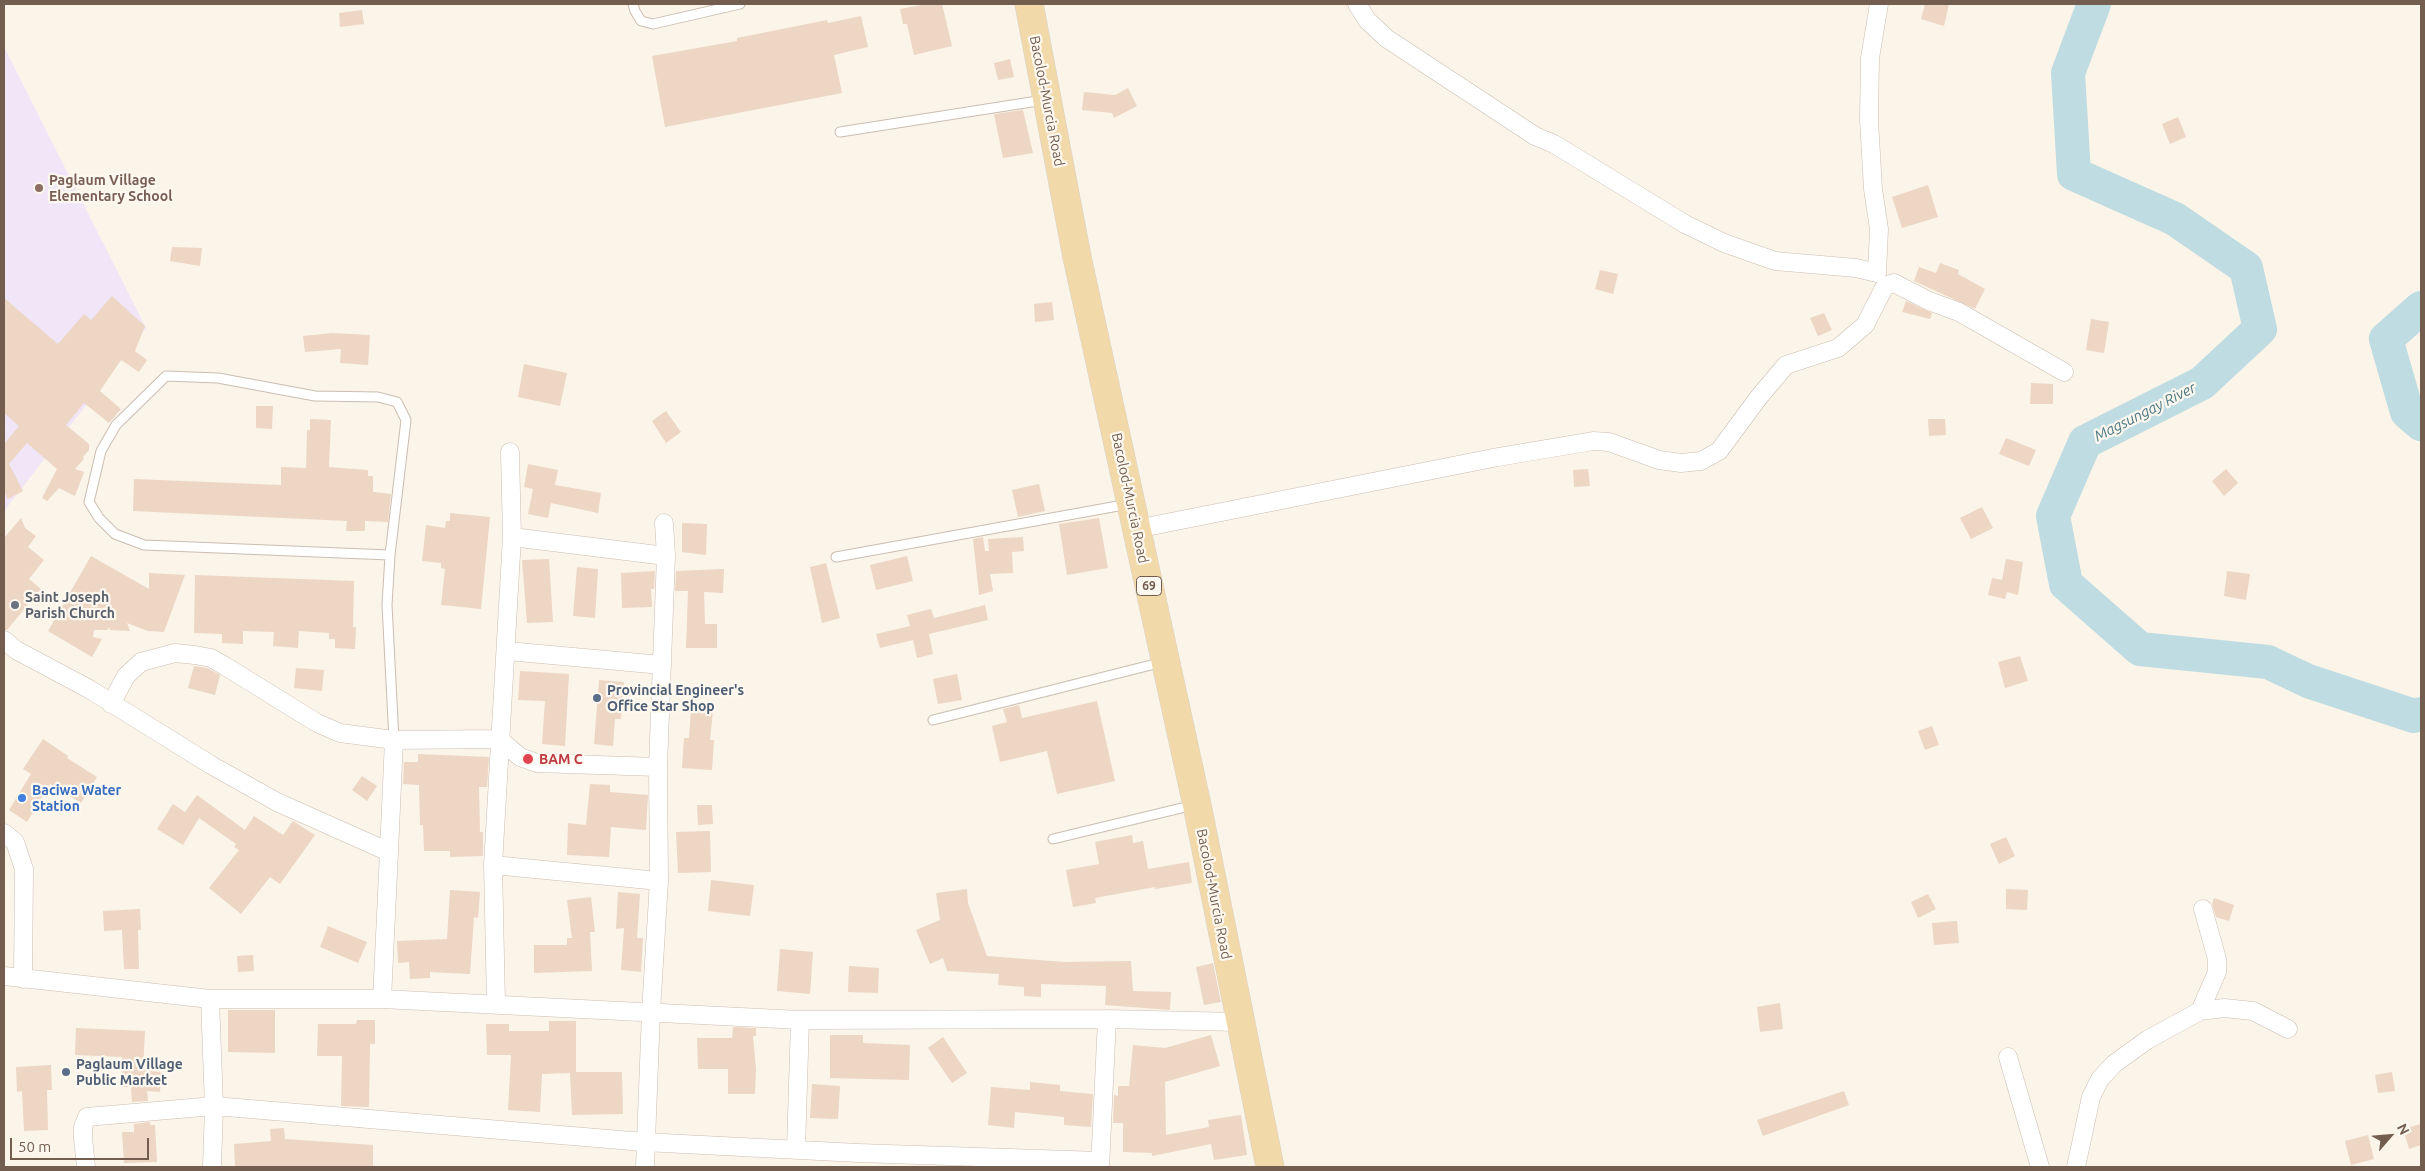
<!DOCTYPE html>
<html>
<head>
<meta charset="utf-8">
<style>
	body { margin:0 }
	#map { position:relative; width:2425px; height:1171px; overflow:hidden; background:#faf4e9; font-family:Ubuntu,sans-serif }
	canvas { display:block }
	.frame { position:absolute; inset:0; border:5px solid #725d4f; pointer-events:none }
	.north { position:absolute; left:2365px; top:1111px; width:50px; height:50px; -webkit-text-stroke:4px #fdf8ef; paint-order:stroke; rotate:63deg; font-size:14px; font-weight:700; line-height:20px; text-align:center; color:#725d4f }
	.north::after { content:''; display:block; margin:auto; width:18px; height:22px; background:#725d4f; clip-path:polygon(50% 0,100% 100%,50% 72%,0 100%) }
	.scale { position:absolute; left:10px; top:1138px; width:139px; height:22px; box-sizing:border-box; border:2px solid #725d4f; border-top:0; padding-left:6px; font-size:15px; line-height:18px; white-space:nowrap; color:#725d4f; -webkit-text-stroke:4px #fdf8ef; paint-order:stroke }
</style>
</head>
<body>
<div id="map">
<canvas width="2425" height="1171"></canvas>
<div class="frame"></div>
<div class="north">N</div>
<div class="scale">50 m</div>
</div>
<script>
const ctx = document.querySelector('canvas').getContext('2d');
ctx.lineJoin = 'round';
function fill(path, color) { ctx.fillStyle = color; ctx.fill(path, 'evenodd'); }
const shape = rows => new Path2D(rows.map(r => 'M' + r).join(''));
function stroke(path, color, width, dash) { ctx.strokeStyle = color; ctx.lineWidth = width; ctx.lineCap = dash ? 'butt' : 'round'; ctx.setLineDash(dash || []); ctx.stroke(path); }
function write(font, color, halo, rows, align = 'center') {
  ctx.font = font + ' Ubuntu,sans-serif'; ctx.lineWidth = 4.5; ctx.setLineDash([]); ctx.textBaseline = 'middle'; ctx.strokeStyle = halo; ctx.fillStyle = color; for (const [text, x, y, turn = 0] of rows) {
    ctx.save(); ctx.translate(x, y); ctx.rotate((+turn || 0) * Math.PI / 180); ctx.textAlign = isNaN(turn) ? turn : align; if (halo) ctx.strokeText(text, 0, 0); ctx.fillText(text, 0, 0); ctx.restore();
  }
}
fill(shape([
	[4,47,146,328,4,511]
]), '#f1e6f7');
stroke(shape([
	[2094,4,2068,73,2074,174,2175,219,2246,268,2260,329,2202,383,2085,442,2053,516,2066,584,2140,649,2268,662,2308,681,2414,716,2421,714],
	[2421,308,2386,339,2407,412,2421,424]
]), '#bfdce2', 34);
fill(shape([
	[927,4,942,4,952,46,914,55,907,24,903,24,900,9],
	[1925,4,1949,4,1944,26,1921,19],
	[362,10,364,24,340,27,339,13],
	[861,16,868,47,834,55,842,93,665,127,652,56,737,41,737,38,827,20,828,23],
	[1010,59,1014,77,998,80,994,63],
	[1128,88,1137,106,1114,118,1112,113,1082,110,1084,92,1115,95],
	[1023,110,1033,153,1003,158,994,114],
	[2178,117,2186,137,2170,144,2162,124],
	[1928,185,1938,217,1902,228,1892,197],
	[172,247,202,248,200,266,170,261],
	[1940,263,1959,270,1958,274,1985,289,1975,309,1914,281,1919,267,1936,273],
	[1600,270,1618,274,1613,294,1595,289],
	[112,296,145,326,135,351,147,360,139,372,121,360,100,391,121,409,109,423,84,403,66,425,89,444,89,450,83,457,84,459,75,469,84,472,75,496,59,488,47,501,42,498,57,469,27,443,9,464,23,491,8,499,4,491,4,444,19,426,4,413,4,298,58,344,84,314,91,320],
	[1906,301,1932,313,1930,319,1902,312],
	[1052,302,1054,320,1035,322,1034,304],
	[1824,313,1832,330,1818,336,1810,318],
	[2091,319,2109,322,2104,353,2086,350],
	[332,333,370,335,368,365,340,363,341,349,305,352,303,336],
	[524,364,567,373,560,406,518,397],
	[2031,383,2053,384,2053,404,2030,404],
	[256,406,273,406,272,429,256,428],
	[666,411,681,432,666,443,652,421],
	[310,419,331,420,329,467,368,470,368,476,373,476,373,492,391,494,388,522,365,521,365,531,346,531,347,521,133,511,134,479,281,485,281,467,306,468,307,430,310,430],
	[1928,419,1945,419,1946,435,1929,436],
	[2006,438,2036,450,2029,466,1999,454],
	[528,464,558,470,555,485,601,493,598,513,551,503,548,518,528,514,533,489,524,487],
	[1588,469,1590,486,1574,487,1573,470],
	[2226,469,2238,483,2224,496,2212,481],
	[1039,484,1045,511,1018,517,1012,490],
	[1982,507,1993,528,1971,539,1960,518],
	[450,513,490,517,481,609,441,605,445,569,441,568,441,563,422,561,426,525,445,528,446,521,450,521],
	[21,518,25,528,36,536,28,547,44,560,29,579,41,589,7,630,4,630,4,538],
	[1099,518,1108,568,1067,575,1059,524],
	[682,523,707,524,706,555,682,552],
	[983,537,985,551,989,551,988,539,1023,537,1024,551,1012,552,1013,573,990,574,993,591,979,595,973,539],
	[91,556,149,589,149,573,185,575,164,632,148,631,127,623,130,631,110,630,109,627,107,630,94,630,93,637,102,639,92,657,48,631],
	[907,556,913,581,876,590,870,565],
	[549,559,553,622,527,623,522,560],
	[2006,559,2023,562,2018,595,2007,592,2005,599,1988,595,1992,578,2002,580],
	[826,563,840,618,822,623,810,567],
	[577,567,598,569,595,618,573,616],
	[724,569,723,593,704,592,705,624,717,624,717,648,686,648,688,591,675,591,676,571],
	[655,571,654,589,651,589,652,607,622,608,621,573],
	[2227,571,2250,574,2246,600,2224,596],
	[195,575,354,581,353,627,356,627,355,649,335,648,335,639,329,639,329,633,299,631,298,648,273,646,274,632,243,631,243,644,222,643,222,634,194,633],
	[985,605,988,620,929,634,933,654,917,658,913,640,880,648,876,634,910,626,907,615,931,609,934,618],
	[2020,656,2028,681,2005,688,1998,662],
	[194,666,207,668,220,675,215,695,188,688],
	[296,668,324,670,322,691,294,688],
	[520,671,569,674,565,746,542,744,545,701,518,700],
	[957,674,962,700,938,704,933,679],
	[599,680,624,682,621,719,615,719,613,746,594,744],
	[1097,701,1115,781,1057,794,1047,751,1000,762,992,726,1007,722,1003,709,1019,705,1022,718],
	[691,709,713,710,710,740,714,740,712,770,682,768,684,738,689,738],
	[1932,726,1939,745,1925,750,1918,731],
	[43,739,68,756,67,758,97,777,81,803,50,784,27,822,9,810,31,774,23,769],
	[418,754,489,757,487,787,479,787,480,832,483,832,483,856,450,857,450,851,424,851,423,825,420,825,419,785,403,784,404,762,418,762],
	[362,776,377,786,367,801,352,790],
	[590,784,610,785,610,792,648,795,646,830,611,827,609,857,567,855,568,823,586,825],
	[197,795,245,830,254,816,283,835,293,821,315,835,280,884,270,877,241,914,209,888,239,850,234,847,236,844,199,818,183,845,157,829,173,804,185,812],
	[697,805,712,805,713,824,698,825],
	[710,831,711,872,678,873,676,832],
	[1132,835,1133,843,1143,841,1148,869,1189,862,1192,883,1155,889,1155,887,1095,898,1096,903,1073,907,1066,870,1099,864,1095,842],
	[2006,837,2015,856,1999,864,1990,844],
	[711,880,754,885,750,916,708,911],
	[967,889,968,903,987,956,1064,962,1131,961,1133,991,1171,992,1170,1010,1105,1005,1106,986,1041,984,1041,997,1024,996,1024,987,998,985,999,974,947,971,943,958,930,964,916,930,940,920,936,893],
	[2006,889,2028,890,2027,910,2006,909],
	[450,890,480,892,478,918,474,917,470,974,430,972,430,978,410,979,409,962,398,963,397,941,447,939],
	[618,892,640,894,637,938,643,938,641,972,621,970,624,928,616,929],
	[1928,894,1936,909,1918,918,1911,902],
	[591,897,595,932,590,932,592,971,534,973,534,945,567,945,567,938,572,938,567,900],
	[2214,898,2234,905,2229,921,2216,917,2212,904],
	[140,909,141,930,138,930,139,969,124,969,122,930,104,931,103,911],
	[1957,921,1959,943,1934,945,1932,923],
	[328,926,367,942,358,963,320,947],
	[780,949,813,952,810,994,777,991],
	[253,955,254,971,238,972,237,956],
	[1213,963,1221,1002,1204,1005,1196,967],
	[849,966,879,968,878,993,848,992],
	[1780,1003,1783,1029,1760,1032,1757,1007],
	[228,1010,275,1010,275,1053,228,1052],
	[357,1020,375,1020,375,1044,370,1044,369,1107,341,1106,342,1056,317,1056,318,1024,356,1024],
	[549,1021,576,1021,576,1072,622,1072,623,1114,572,1115,570,1073,542,1074,540,1112,508,1110,511,1055,487,1055,486,1024,509,1024,509,1031,549,1031],
	[733,1027,756,1028,756,1036,753,1036,756,1069,755,1094,728,1094,728,1069,698,1069,697,1038,732,1038],
	[76,1028,145,1031,143,1070,161,1072,160,1092,147,1091,148,1101,132,1102,131,1087,122,1087,122,1057,75,1055],
	[830,1035,863,1035,863,1043,910,1045,909,1080,830,1078],
	[1211,1035,1220,1066,1165,1082,1166,1135,1209,1127,1208,1120,1241,1115,1247,1155,1214,1160,1211,1144,1152,1156,1152,1153,1123,1152,1123,1123,1113,1123,1114,1095,1118,1096,1118,1086,1129,1086,1133,1045,1165,1048],
	[943,1037,967,1073,952,1083,928,1048],
	[51,1065,52,1090,47,1090,48,1130,24,1131,22,1091,17,1092,16,1067],
	[2392,1072,2395,1091,2378,1093,2375,1075],
	[1030,1082,1060,1085,1060,1091,1093,1094,1091,1127,1064,1125,1064,1117,1015,1112,1014,1128,988,1125,991,1087,1030,1090],
	[812,1084,840,1086,838,1119,810,1118],
	[1844,1091,1849,1105,1763,1136,1757,1120],
	[150,1122,150,1125,155,1125,157,1162,124,1163,122,1132,134,1132,134,1124],
	[2421,1124,2421,1145,2409,1149,2403,1129],
	[284,1128,285,1139,373,1145,373,1167,235,1167,234,1144,271,1141,270,1129],
	[2368,1135,2374,1159,2351,1165,2345,1141]
]), '#edd6c4');
const lane = shape([
	[633,4,635,11,641,21,653,24,740,4],
	[840,132,1044,100],
	[390,555,144,545,115,534,99,518,89,502,101,451,116,425,166,376,218,378,315,396,378,397,397,402,406,420,390,555,387,605,394,740],
	[836,557,1129,504],
	[933,720,1163,662],
	[1053,839,1194,805]
]);
const street = shape([
	[1357,4,1367,20,1386,38,1535,136,1554,144,1685,224,1724,243,1775,261,1856,268,1877,273,1879,229,1873,189,1869,120,1870,58,1879,4],
	[1136,529,1498,457,1593,441,1609,442,1659,460,1681,463,1701,461,1719,451,1759,397,1786,365,1838,348,1865,325,1885,286,1894,283,1929,301,1959,312,2064,372],
	[512,537,666,556],
	[4,640,16,650,89,689,211,765,277,802,389,852,382,999],
	[507,651,662,665],
	[111,704,126,676,141,662,175,653,195,655,211,658,225,666,317,723,340,733,394,740,499,739,520,757,537,763,658,767],
	[4,833,15,842,24,869,23,979],
	[389,852,394,740],
	[493,865,659,881],
	[4,976,210,999,382,999,800,1020,1107,1019,1239,1022],
	[210,999,214,1106,212,1167],
	[496,1004,493,865,512,537,510,452],
	[2200,1011,2217,972,2217,959,2203,909],
	[2008,1057,2040,1167],
	[796,1149,800,1020],
	[86,1167,83,1138,83,1127,87,1117,214,1106,644,1142,858,1153,1100,1161],
	[645,1167,651,1012,659,881,658,767,666,556,664,523],
	[1100,1167,1107,1019],
	[2076,1167,2091,1097,2100,1079,2114,1064,2147,1040,2200,1011,2224,1008,2253,1011,2288,1029]
]);
const primary = shape([
	[1029,4,1077,257,1197,805,1270,1167]
]);
stroke(lane, '#ccbdb0', 11);
stroke(street, '#ccbdb0', 19);
stroke(primary, '#d8d2ce', 29);
stroke(lane, '#fff', 9);
stroke(street, '#fff', 18);
stroke(primary, '#f2d9a9', 28);
for (const [x, y, r, color] of [
	[39,188,5,"#8d6e63"],
	[15,605,5,"#6b7280"],
	[597,698,5,"#5c6f8a"],
	[528,759,6,"#e0444e"],
	[22,798,5,"#3f7fe0"],
	[66,1072,5,"#5c6f8a"]
]) { const dot = new Path2D(); dot.arc(x, y, r, 0, 2 * Math.PI); ctx.fillStyle = color; ctx.fill(dot); stroke(dot, '#fdf8ef', 2); }
for (const [x, y, w] of [
	[1149,586,25]
]) { const box = new Path2D(); box.roundRect(x - w / 2, y - 9.5, w, 19, 4); ctx.fillStyle = '#fdf8ef'; ctx.fill(box); stroke(box, '#725d4f', 1); }
write('bold 12px', '#725d4f', null, [
	["69",1149,586]
]);
write('14px', '#725d4f', '#fdf8ef', [
	["Bacolod-Murcia Road",1047,101,79],
	["Bacolod-Murcia Road",1130,498,78],
	["Bacolod-Murcia Road",1214,894,79]
]);
write('bold 14px', '#785e54', '#fdf8ef', [
	["Paglaum Village",49,180],
	["Elementary School",49,196]
], 'left');
write('bold 14px', '#5b616d', '#fdf8ef', [
	["Saint Joseph",25,597],
	["Parish Church",25,613]
], 'left');
write('bold 14px', '#4e5e75', '#fdf8ef', [
	["Provincial Engineer's",607,690],
	["Office Star Shop",607,706],
	["Paglaum Village",76,1064],
	["Public Market",76,1080]
], 'left');
write('bold 14px', '#be3a42', '#fdf8ef', [
	["BAM C",539,759]
], 'left');
write('bold 14px', '#366cbe', '#fdf8ef', [
	["Baciwa Water",32,790],
	["Station",32,806]
], 'left');
write('italic 15px', '#4c7883', '#fdf8ef', [
	["Magsungay River",2145,412,-27]
]);
</script>
</body>
</html>
